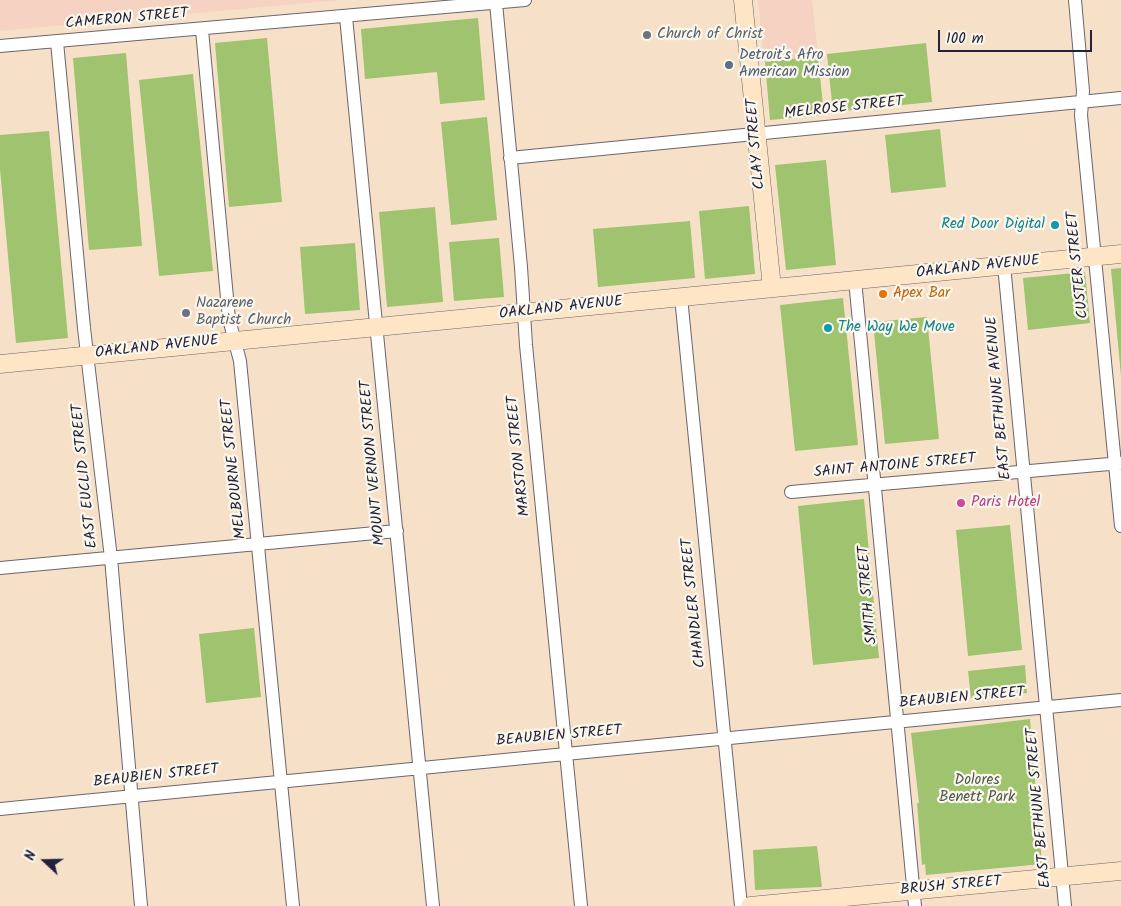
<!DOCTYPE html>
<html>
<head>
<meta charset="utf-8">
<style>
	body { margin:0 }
	#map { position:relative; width:1121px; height:906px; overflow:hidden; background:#f6e1c8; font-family:Kalam,sans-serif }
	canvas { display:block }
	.north { position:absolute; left:20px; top:836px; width:50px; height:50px; -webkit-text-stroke:4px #fbf7ec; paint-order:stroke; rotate:291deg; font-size:14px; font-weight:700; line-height:20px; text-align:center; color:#22223b }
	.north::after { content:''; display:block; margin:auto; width:18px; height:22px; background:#22223b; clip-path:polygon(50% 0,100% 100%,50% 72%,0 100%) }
	.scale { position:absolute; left:938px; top:30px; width:154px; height:22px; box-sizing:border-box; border:2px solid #22223b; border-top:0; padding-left:6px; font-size:15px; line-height:18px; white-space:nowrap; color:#22223b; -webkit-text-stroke:4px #fbf7ec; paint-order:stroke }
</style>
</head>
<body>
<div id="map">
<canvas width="1121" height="906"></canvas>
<div class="north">N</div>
<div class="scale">100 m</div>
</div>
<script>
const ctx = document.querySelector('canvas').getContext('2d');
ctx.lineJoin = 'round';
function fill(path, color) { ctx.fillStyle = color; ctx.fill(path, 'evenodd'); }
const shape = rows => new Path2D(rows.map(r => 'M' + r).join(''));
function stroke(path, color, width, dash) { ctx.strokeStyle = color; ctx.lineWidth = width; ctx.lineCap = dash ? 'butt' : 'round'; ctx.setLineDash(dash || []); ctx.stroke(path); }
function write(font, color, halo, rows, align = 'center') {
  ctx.font = font + ' Kalam,sans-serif'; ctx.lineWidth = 4.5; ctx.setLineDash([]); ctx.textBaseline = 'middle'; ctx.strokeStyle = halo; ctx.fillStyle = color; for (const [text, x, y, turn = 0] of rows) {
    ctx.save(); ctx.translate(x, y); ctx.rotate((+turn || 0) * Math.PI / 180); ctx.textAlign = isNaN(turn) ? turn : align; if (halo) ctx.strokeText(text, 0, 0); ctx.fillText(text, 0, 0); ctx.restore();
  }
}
fill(shape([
	[0,0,341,0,0,31],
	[758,0,812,0,818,56,764,62]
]), '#f6d2c3');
fill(shape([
	[478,18,485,100,440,104,437,72,365,79,361,29],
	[267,38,282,202,229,207,215,43],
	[926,43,932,102,833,112,827,54],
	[126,53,142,246,89,250,73,58],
	[818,56,824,115,770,120,765,62],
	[193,74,213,271,159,276,139,80],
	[487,117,497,220,451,225,441,122],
	[940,129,946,187,891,193,885,135],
	[49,131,68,338,16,343,0,169,0,135],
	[826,160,836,265,786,270,775,165],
	[749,206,755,274,705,279,699,211],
	[435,207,443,302,387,307,379,212],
	[690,221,695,278,598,287,593,229],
	[499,238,504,297,454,301,449,242],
	[355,243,360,310,305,314,300,247],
	[1121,268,1121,376,1111,269],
	[1085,272,1090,323,1028,330,1023,278],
	[843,298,858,445,795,451,780,305],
	[927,317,939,439,885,444,873,322],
	[864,499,879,658,813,665,798,506],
	[1010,525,1022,650,968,656,956,530],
	[254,628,261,697,206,703,199,634],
	[1025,665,1027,693,971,698,968,671],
	[1030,719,1042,864,926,875,925,864,922,865,917,803,919,803,911,733],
	[817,846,822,887,755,890,753,850]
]), '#9fc36e');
const street = shape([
	[1075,0,1083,91,1081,115,1121,526],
	[496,3,521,267,526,345,581,906],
	[346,17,433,906],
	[202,30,229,319,240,361,293,906],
	[57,42,84,328,111,558,141,906],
	[0,46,525,0],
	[510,158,1121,98],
	[1004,265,1065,906],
	[855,280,915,906],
	[681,297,741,906],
	[791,492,1121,463],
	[0,568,397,531],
	[0,809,1121,700]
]);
const secondary = shape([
	[743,0,772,288],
	[0,364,1121,254],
	[750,906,1121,871]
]);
stroke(street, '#6c656c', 14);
stroke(secondary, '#6c656c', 19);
stroke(street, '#fff', 12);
stroke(secondary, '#fde5c5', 18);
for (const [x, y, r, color] of [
	[647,35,5,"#6b7280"],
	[729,65,5,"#5c6f8a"],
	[1055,225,5,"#0f9aa8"],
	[883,294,5,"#e8710a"],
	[186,313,5,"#6b7280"],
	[828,328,5,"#0f9aa8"],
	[961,503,5,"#d1479c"]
]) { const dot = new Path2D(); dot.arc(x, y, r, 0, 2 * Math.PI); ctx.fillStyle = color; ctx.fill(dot); stroke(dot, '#fbf7ec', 2); }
write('15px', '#22223b', '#fbf7ec', [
	["CAMERON STREET",127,20,-5],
	["MELROSE STREET",844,109,-6],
	["CLAY STREET",757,144,-95],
	["CUSTER STREET",1079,265,-96],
	["OAKLAND AVENUE",978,268,-6],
	["OAKLAND AVENUE",561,309,-6],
	["OAKLAND AVENUE",157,348,-6],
	["EAST BETHUNE AVENUE",1000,398,-95],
	["MARSTON STREET",520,456,-96],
	["MOUNT VERNON STREET",374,463,-95],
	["SAINT ANTOINE STREET",895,467,-5],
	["MELBOURNE STREET",235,469,-96],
	["EAST EUCLID STREET",86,476,-96],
	["SMITH STREET",869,595,-95],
	["CHANDLER STREET",695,603,-96],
	["BEAUBIEN STREET",962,699,-5],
	["BEAUBIEN STREET",559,737,-5],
	["BEAUBIEN STREET",156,777,-6],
	["EAST BETHUNE STREET",1040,808,-95],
	["BRUSH STREET",951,887,-5]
]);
write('15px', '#5b616d', '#fbf7ec', [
	["Church of Christ",657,35],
	["Nazarene",196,304],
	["Baptist Church",196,321]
], 'left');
write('15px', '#4e5e75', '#fbf7ec', [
	["Detroit's Afro",739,56],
	["American Mission",739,73]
], 'left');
write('15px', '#0d838f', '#fbf7ec', [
	["Red Door Digital",1045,225],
	["The Way We Move",838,328,"left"]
], 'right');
write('15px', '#c56008', '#fbf7ec', [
	["Apex Bar",893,294]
], 'left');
write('15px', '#b23c85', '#fbf7ec', [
	["Paris Hotel",971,503]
], 'left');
write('15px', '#4e5a4d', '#fbf7ec', [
	["Dolores",977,781],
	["Benett Park",977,798]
]);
</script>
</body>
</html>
